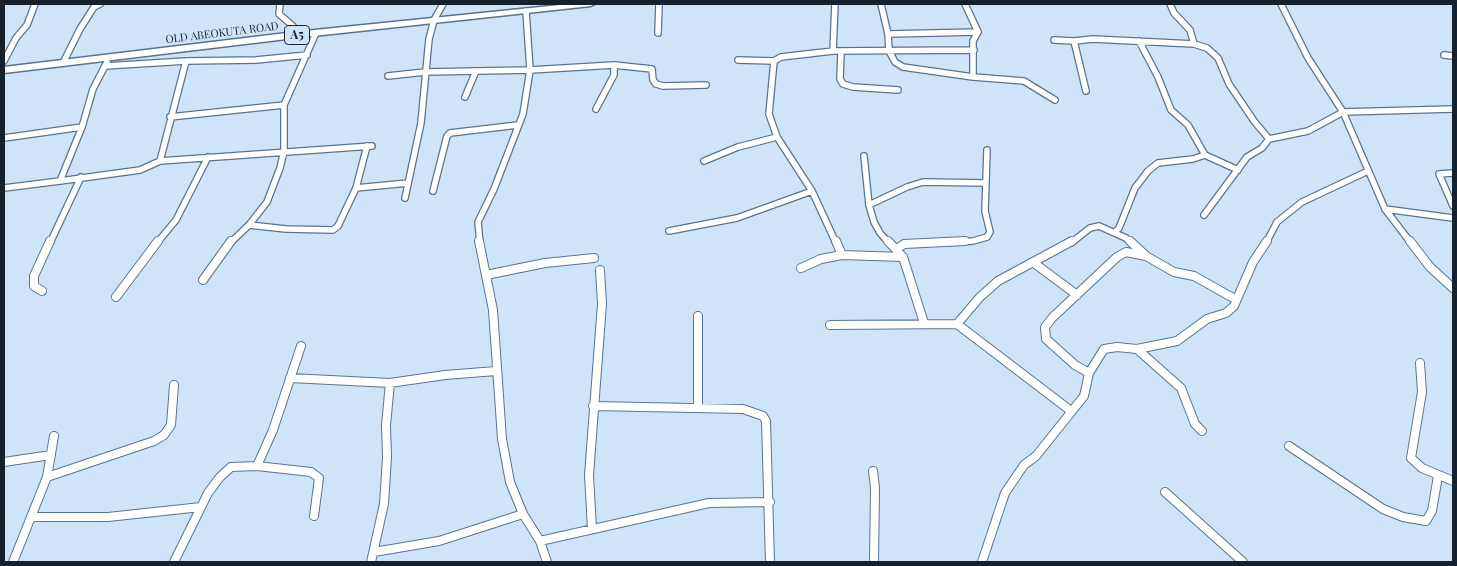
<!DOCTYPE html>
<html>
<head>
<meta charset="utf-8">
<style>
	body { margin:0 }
	#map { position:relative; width:1457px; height:566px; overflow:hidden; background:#d0e4f9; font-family:"Playfair Display",serif }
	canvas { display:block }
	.frame { position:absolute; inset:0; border:5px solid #15212e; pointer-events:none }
</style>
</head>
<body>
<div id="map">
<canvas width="1457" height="566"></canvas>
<div class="frame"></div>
</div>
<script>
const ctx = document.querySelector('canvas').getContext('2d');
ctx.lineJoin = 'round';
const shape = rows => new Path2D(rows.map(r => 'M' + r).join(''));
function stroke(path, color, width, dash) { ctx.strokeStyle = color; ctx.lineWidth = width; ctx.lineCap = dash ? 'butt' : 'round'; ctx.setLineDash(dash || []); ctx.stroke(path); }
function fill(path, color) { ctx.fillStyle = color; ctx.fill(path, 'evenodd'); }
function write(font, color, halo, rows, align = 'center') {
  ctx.font = font + ' "Playfair Display",serif'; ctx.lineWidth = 4; ctx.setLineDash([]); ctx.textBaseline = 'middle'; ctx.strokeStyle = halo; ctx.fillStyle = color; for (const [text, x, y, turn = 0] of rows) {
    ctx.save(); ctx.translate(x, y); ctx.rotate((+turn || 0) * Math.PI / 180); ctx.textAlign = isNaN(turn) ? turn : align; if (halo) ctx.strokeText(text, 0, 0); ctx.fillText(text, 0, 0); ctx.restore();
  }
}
const minorFar1 = shape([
	[280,4,279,14,293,26,295,35],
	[881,4,888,34,889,51,895,62,903,67,973,77,1024,81,1055,100],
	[965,4,978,32],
	[1170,4,1174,13,1190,30,1194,44,1207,48,1218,58,1229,84,1254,121,1269,139],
	[1281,4,1308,58,1343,112,1385,209,1411,243],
	[658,33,659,4],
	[888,34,978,32],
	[1054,40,1074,41,1093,39,1194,44],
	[1074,41,1086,91],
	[1139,41,1158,77,1171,110,1188,125,1205,155,1238,170],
	[833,51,835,4],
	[841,52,840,79,843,84,853,87,898,90],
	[1444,55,1453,56],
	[738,60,774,61,781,57,833,51,974,50],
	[4,61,16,38,27,25,35,4],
	[774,61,769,114,777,137,812,191,836,243],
	[63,63,80,29,94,7,100,4],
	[106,66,186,61,256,60,307,55],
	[388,76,425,72,530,70,614,65,652,69,653,80,656,84,663,86,706,85],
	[973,77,973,41,978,32],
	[465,97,476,71],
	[596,109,614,75,614,65],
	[170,117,284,105],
	[4,138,82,127],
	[864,156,869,205,874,222,880,233,889,243],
	[160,161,186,61],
	[704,161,738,147,777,137],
	[1453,173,1439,174,1453,206],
	[60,181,140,170,160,161,372,146],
	[4,188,60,181,82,127,93,89,107,62],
	[356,188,408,183],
	[433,191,447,136,450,133,518,125],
	[405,198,421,123,429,39,434,20,443,4],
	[869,205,907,187,923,182,986,183],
	[1385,209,1453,218],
	[1204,215,1247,157,1262,148,1269,139,1308,131,1343,112,1453,109],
	[249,225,286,229,333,230,338,226,356,188,367,146],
	[669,231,737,218,812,191],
	[1115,232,1119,228,1135,188,1148,171,1158,163,1193,159,1205,155],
	[50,243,81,177],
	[157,243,176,220,208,157],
	[230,243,249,225,267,202,280,168,284,151,284,105,316,33],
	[480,243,478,222,494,189,523,114,530,70,526,11],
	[936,243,973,241,987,237,990,232,985,211,987,150],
	[1071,243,1090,228,1099,226,1126,238,1131,243],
	[1266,243,1277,222,1302,202,1368,171]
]);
const minor = shape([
	[479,241,493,310,502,439,510,482,523,514,540,541,547,562],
	[836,241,842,255],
	[888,241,903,257,924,323],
	[1130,241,1146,256,1174,272,1194,276,1235,299],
	[1410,241,1430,267,1453,288],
	[897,249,904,244,965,241],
	[1034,263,1077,295],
	[801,268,821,259,842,255,903,257],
	[486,275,545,263,594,258],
	[203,280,231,241],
	[42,291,34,286,34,276,50,241],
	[116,297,158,241],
	[698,316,698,408],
	[957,324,980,297,998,281,1072,241],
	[830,325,957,324,1071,411],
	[1137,349,1181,388,1195,424,1202,431],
	[1420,363,1422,392,1411,458,1422,468,1453,481],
	[1089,373,1075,365,1046,339,1045,327,1053,317,1117,257,1126,252,1146,256],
	[290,378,390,383,445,375,496,371],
	[593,406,743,409,763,416,766,421,770,562],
	[1289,446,1383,509,1403,517,1426,521,1432,511,1438,476],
	[4,462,51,455],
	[257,466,273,430,301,346],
	[873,471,875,488,874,562],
	[47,477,154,441,164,435,171,425,174,385],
	[1165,492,1243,562],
	[31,517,108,517,201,507],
	[592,529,589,475,602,304,600,270],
	[540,541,709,503,770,502],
	[374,552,439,541,523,514],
	[13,562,47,477,54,436],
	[174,562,208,493,220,477,231,467,257,466,311,472,319,478,314,516],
	[371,562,384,504,387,457,386,425,390,383],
	[982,562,1005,493,1024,465,1036,456,1084,396,1089,373,1104,349,1117,347,1137,349,1177,341,1207,319,1226,313,1234,306,1253,262,1267,241]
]);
const trunk = shape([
	[570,4,595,4,591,6,295,38,4,73,4,67,295,32,570,4]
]);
stroke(minorFar1, '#577493', 8);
stroke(minor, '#577493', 10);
stroke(trunk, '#577493', 3);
stroke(minorFar1, '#fff', 5.5);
stroke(minor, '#fff', 8);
fill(trunk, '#fff');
write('11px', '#15212e', '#d0e4f9', [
	["OLD ABEOKUTA ROAD",222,33,-7]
]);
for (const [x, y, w] of [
	[297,35,25]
]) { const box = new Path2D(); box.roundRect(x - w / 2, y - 9.5, w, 19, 4); ctx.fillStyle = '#d0e4f9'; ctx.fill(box); stroke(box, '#15212e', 1); }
write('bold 12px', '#15212e', null, [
	["A5",297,35]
]);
</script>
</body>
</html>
